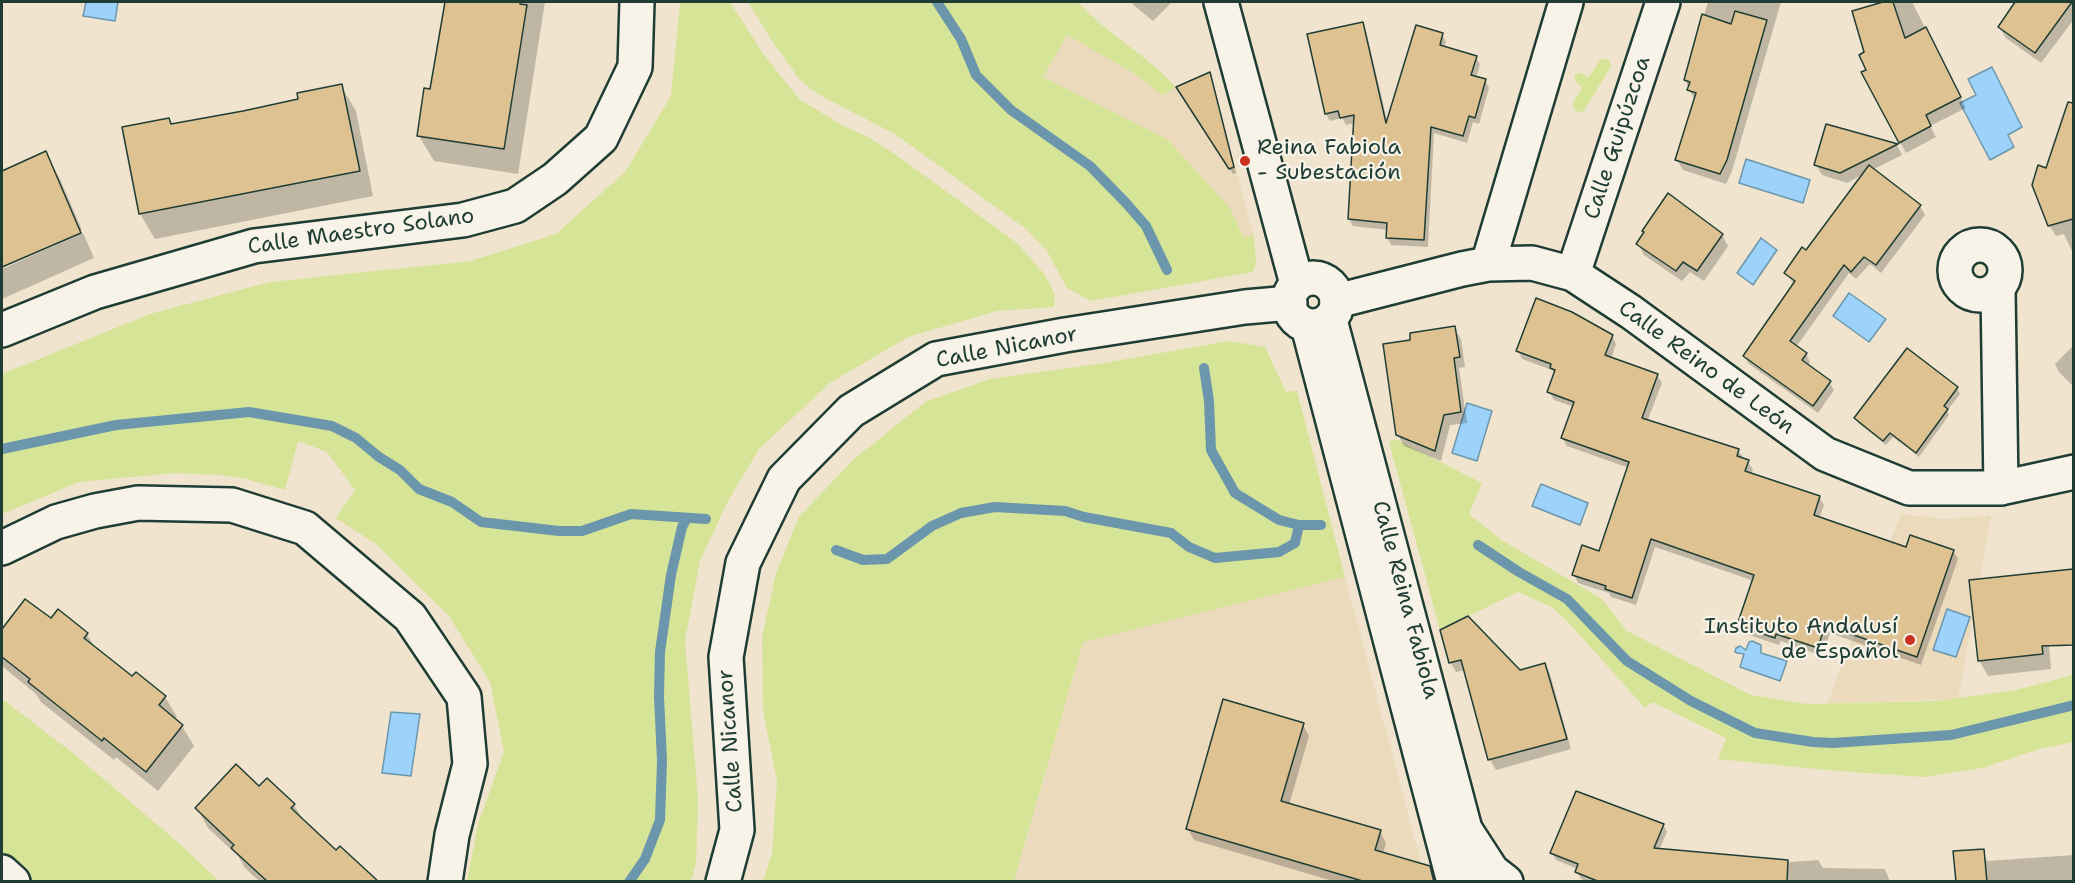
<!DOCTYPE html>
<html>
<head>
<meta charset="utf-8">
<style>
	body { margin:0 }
	#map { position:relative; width:2075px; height:883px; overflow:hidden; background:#f0e4ce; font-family:"Shantell Sans",sans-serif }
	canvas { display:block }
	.frame { position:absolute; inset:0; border:3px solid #1f3d34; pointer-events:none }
</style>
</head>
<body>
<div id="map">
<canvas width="2075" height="883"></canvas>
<div class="frame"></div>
</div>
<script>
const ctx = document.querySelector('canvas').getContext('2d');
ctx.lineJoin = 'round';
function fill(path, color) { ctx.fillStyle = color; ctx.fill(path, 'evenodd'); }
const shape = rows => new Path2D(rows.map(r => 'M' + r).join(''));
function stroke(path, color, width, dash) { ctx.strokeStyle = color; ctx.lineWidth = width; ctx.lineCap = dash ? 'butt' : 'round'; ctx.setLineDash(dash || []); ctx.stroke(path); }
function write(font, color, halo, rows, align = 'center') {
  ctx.font = font + ' "Shantell Sans",sans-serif'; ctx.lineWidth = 4.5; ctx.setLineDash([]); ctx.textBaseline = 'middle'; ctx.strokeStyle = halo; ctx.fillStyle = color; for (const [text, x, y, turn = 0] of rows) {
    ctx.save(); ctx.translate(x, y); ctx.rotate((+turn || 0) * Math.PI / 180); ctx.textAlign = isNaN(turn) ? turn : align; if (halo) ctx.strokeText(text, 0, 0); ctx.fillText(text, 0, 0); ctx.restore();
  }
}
fill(shape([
	[1067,34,1132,72,1162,95,1176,87,1200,125,1222,119,1254,236,1243,237,1230,208,1043,77],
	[1901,514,1944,519,1991,516,1958,699,1827,704],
	[1345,577,1426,881,1014,882,1083,642]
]), '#ebdabc');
fill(shape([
	[680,2,730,2,762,52,799,99,840,124,870,138,899,157,1017,243,1045,275,1055,295,1054,307,997,311,908,337,830,383,759,449,727,503,700,561,685,641,698,799,696,864,691,881,467,881,478,824,504,752,490,682,449,616,376,544,336,518,355,490,327,452,298,441,285,490,246,479,219,475,175,473,79,482,2,514,2,374,150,314,270,282,471,261,556,234,625,172,671,96],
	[748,2,1077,2,1102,25,1158,69,1176,87,1162,95,1132,72,1067,35,1043,77,1167,139,1230,208,1243,237,1254,236,1256,260,1253,272,1091,301,1067,288,1047,251,1026,229,895,134,821,96,800,80,772,41],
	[1601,59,1610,60,1611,67,1582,113,1574,110,1573,103,1582,88,1575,80,1574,75,1581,73,1588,78],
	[1229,341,1265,347,1286,392,1297,391,1345,577,1083,642,1014,881,763,881,772,853,777,781,763,710,762,637,776,573,799,517,853,460,925,402,990,379,1104,363],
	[1395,439,1482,483,1469,514,1500,539,1602,599,1627,631,1751,695,1807,704,1936,701,2016,690,2073,675,2073,742,2039,749,1982,768,1925,777,1837,771,1718,759,1726,738,1653,702,1645,708,1569,623,1553,608,1539,601,1518,592,1440,630,1389,442],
	[2,699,73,753,182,846,219,881,32,881,2,854]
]), '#d5e497');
const water = shape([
	[86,2,118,2,115,21,83,16,86,2],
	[1992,67,2022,127,2008,135,2014,147,1990,160,1960,103,1976,95,1968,79,1992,67],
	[1746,159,1810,180,1803,203,1739,183,1746,159],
	[1761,238,1777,250,1753,285,1737,273,1761,238],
	[1849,293,1886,319,1869,342,1833,316,1849,293],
	[1467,403,1492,411,1477,461,1452,453,1467,403],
	[1541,484,1588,503,1580,525,1532,506,1541,484],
	[1947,609,1970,617,1956,657,1933,650,1947,609],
	[1752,641,1761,645,1761,653,1787,661,1780,681,1740,667,1744,654,1737,653,1735,652,1736,648,1740,646,1746,650,1749,642,1752,641],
	[391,712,420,714,411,776,382,773,391,712]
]);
fill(water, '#9dd2fb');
stroke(water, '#6b96ab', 1.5);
fill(shape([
	[446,2,545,2,518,174,434,161,419,136,432,91],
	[1130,2,1172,2,1153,21],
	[1708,2,1781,2,1732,171,1726,184,1683,170,1677,160,1695,101,1685,80],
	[1888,2,1912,2,1966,108,1930,126,1936,137,1906,153,1900,142,1866,53,1853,12],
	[2017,2,2074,3,2074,19,2041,63,2006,38,1999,27],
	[1362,24,1366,31,1388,124,1442,34,1446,42,1444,48,1476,57,1480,64,1476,78,1485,80,1489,88,1479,124,1473,122,1467,143,1434,133,1428,247,1391,245,1387,237,1388,230,1353,226,1349,219,1355,123,1346,125,1342,118,1330,121,1326,114,1309,35],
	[1209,74,1236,173,1233,174,1179,88],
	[341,86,356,111,373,196,155,239,140,214,169,120,172,125,299,100],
	[2072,117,2074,251,2072,251,2064,234,2056,236,2049,225,2047,169],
	[1827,126,1897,145,1902,155,1872,170,1920,206,1925,215,1881,273,1870,264,1856,279,1849,273,1796,347,1806,354,1810,362,1808,366,1829,382,1834,390,1818,413,1749,364,1744,356,1794,284,1786,274,1806,252,1864,174,1847,183,1822,175,1816,165],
	[45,153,60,179,82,230,2,266,2,179],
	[83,233,94,258,2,299,2,269],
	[1722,235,1728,246,1704,281,1690,272,1682,281,1644,255,1638,244],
	[1454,328,1461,339,1465,367,1459,368,1467,423,1450,425,1441,461,1404,446,1398,435,1412,341],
	[1612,336,1616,344,1611,359,1657,375,1662,383,1647,422,1738,451,1753,469,1751,475,1819,497,1824,505,1819,519,1907,549,1953,551,1958,559,1921,665,1830,633,1822,656,1781,641,1779,645,1743,633,1738,625,1754,581,1655,547,1636,605,1611,597,1609,593,1578,583,1574,574,1600,553,1629,468,1567,446,1562,438,1574,407,1554,400,1549,392,1555,375,1552,370,1522,359,1518,351],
	[2074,345,2074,387,2059,372,2055,364],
	[1957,388,1960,394,1947,411,1949,415,1919,457,1893,437,1886,445,1858,423,1855,418],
	[2074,571,2074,634,2048,635,2051,669,1988,676,1979,660,1971,581],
	[26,601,51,620,87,634,95,648,132,678,165,697,177,717,174,719,182,726,194,746,158,791,116,757,114,760,41,702,36,694,2,666,2,631],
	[1442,631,1519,672,1545,664,1550,674,1571,749,1496,770,1490,760,1465,670,1456,672,1451,663],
	[1303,725,1309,736,1289,805,1380,832,1386,843,1383,854,1417,882,1336,882,1194,840,1188,829],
	[259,788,294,805,304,822,372,882,260,882,245,868,238,856,208,828,197,808],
	[1663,825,1667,832,1659,850,1767,864,1818,860,1823,868,1885,869,1890,882,1588,882,1581,879,1577,872,1578,869,1556,860,1552,853],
	[1983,851,1987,861,2074,855,2074,882,1957,882]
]), '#0003');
stroke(shape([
	[937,2,961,39,976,75,1011,110,1090,166,1126,203,1146,226,1167,270],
	[1204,368,1209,401,1211,450,1235,493,1279,520,1299,525,1321,525],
	[2,449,116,425,249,412,332,426,356,438,379,457,400,470,419,489,452,502,481,522,559,531,582,531,631,514,706,519],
	[1478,545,1519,572,1567,599,1627,661,1691,701,1755,733,1813,742,1833,743,1951,735,2074,705],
	[836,550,863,560,887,559,932,526,961,513,995,507,1065,511,1084,517,1171,533,1189,547,1215,558,1279,552,1295,543,1299,525],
	[629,882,645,859,660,820,662,761,659,696,660,652,671,575,682,527,687,518]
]), '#6b96ab', 10);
const building = shape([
	[445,2,520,2,520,4,527,5,504,149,417,136,424,88,430,89,445,2],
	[1883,2,1893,2,1905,38,1926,27,1961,97,1926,115,1931,126,1899,143,1861,72,1866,70,1859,55,1864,52,1852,11,1883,2],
	[2015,2,2072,2,2035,53,1998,27,2015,2],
	[1735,11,1767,20,1727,160,1720,174,1675,160,1696,93,1687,90,1690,82,1684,80,1702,14,1731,24,1735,11],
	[1363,22,1386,123,1416,25,1443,33,1440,45,1477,56,1471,75,1486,79,1475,118,1469,116,1463,136,1431,127,1424,240,1386,238,1387,223,1348,219,1354,115,1340,118,1338,111,1325,114,1307,34,1363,22],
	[1210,72,1234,167,1229,169,1176,87,1210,72],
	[342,84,360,171,139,214,122,127,169,118,171,124,243,111,298,99,297,93,342,84],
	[2068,102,2073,103,2073,219,2048,226,2032,185,2038,165,2046,168,2068,102],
	[1826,124,1898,144,1840,173,1814,165,1826,124],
	[46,151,81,233,2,267,2,171,46,151],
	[1869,165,1921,205,1876,265,1864,257,1851,272,1844,265,1790,341,1807,353,1802,360,1831,381,1813,406,1743,356,1795,281,1784,273,1802,247,1806,250,1869,165],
	[1668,193,1723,234,1697,271,1683,262,1676,271,1636,244,1644,232,1642,231,1668,193],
	[1536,298,1572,312,1613,335,1605,355,1658,374,1642,418,1739,449,1737,456,1749,460,1745,471,1820,496,1814,515,1906,547,1910,535,1954,550,1917,657,1825,625,1818,648,1776,634,1775,638,1737,625,1754,575,1651,539,1632,598,1605,589,1606,586,1572,575,1582,545,1599,551,1629,462,1561,438,1574,402,1547,392,1555,370,1550,368,1551,364,1516,351,1536,298],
	[1455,326,1460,357,1454,358,1461,412,1444,415,1435,451,1396,435,1383,344,1410,340,1410,333,1455,326],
	[1907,348,1958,387,1944,406,1948,409,1916,453,1890,433,1883,441,1854,418,1907,348],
	[2073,569,2073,645,2042,646,2043,654,1978,661,1969,580,2073,569],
	[25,599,51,618,58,609,88,633,84,638,132,676,136,672,166,696,159,705,183,725,146,772,104,738,102,741,28,682,30,679,2,657,2,629,25,599],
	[1468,616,1520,670,1545,663,1567,739,1488,760,1461,660,1449,663,1440,630,1468,616],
	[1223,699,1304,723,1281,801,1381,830,1375,850,1430,866,1434,882,1366,882,1186,829,1223,699],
	[236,764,259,786,267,778,295,804,291,808,336,850,340,846,379,882,268,882,231,848,234,845,195,808,236,764],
	[1576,791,1664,824,1654,848,1788,860,1787,882,1600,882,1575,872,1578,864,1550,853,1576,791],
	[1984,849,1987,882,1956,882,1953,851,1984,849]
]);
fill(building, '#dec292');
stroke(building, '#1f3d34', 1.5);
const minor = shape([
	'1955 270a25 25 0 1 1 50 0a25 25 0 1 1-50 0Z',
	[1488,264,1566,2],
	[1573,274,1663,2],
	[1998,289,2001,488],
	[1337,301,1462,269,1488,264,1532,263,1573,274,1631,312,1825,454,1909,488,2001,488,2074,472],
	[2,330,95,292,254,246,463,220,515,206,555,179,601,138,635,67,637,2],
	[2,548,56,522,95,511,138,503,232,505,305,528,410,617,464,697,470,764,452,835,445,882],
	[1468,834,1492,871,1506,882],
	[2,872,13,882],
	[723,882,737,830,726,657,743,563,784,479,851,411,936,359,1065,335,1245,307,1290,303]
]);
const tertiary = shape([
	[1221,2,1297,284],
	'1289 302a24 24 0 1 1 48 0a24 24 0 1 1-48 0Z',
	[1330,320,1479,882],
	[1308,326,1454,882]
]);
stroke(minor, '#1f3d34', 38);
stroke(tertiary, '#1f3d34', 38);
stroke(minor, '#f7f3e8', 33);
stroke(tertiary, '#f7f3e8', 33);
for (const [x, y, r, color] of [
	[1245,161,6,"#c8321e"],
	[1910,640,6,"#c8321e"]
]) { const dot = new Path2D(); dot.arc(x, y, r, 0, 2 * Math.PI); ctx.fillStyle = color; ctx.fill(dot); stroke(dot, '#f7f3e8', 2); }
write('22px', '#1f3d34', '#f7f3e8', [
	["Calle Guipúzcoa",1618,138,-72],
	["Calle Maestro Solano",361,232,-8],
	["Calle Nicanor",1007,348,-11],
	["Calle Reino de León",1706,368,36],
	["Calle Reina Fabiola",1405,600,75],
	["Calle Nicanor",731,741,-94]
]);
write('22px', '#1f3d34', '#f7f3e8', [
	["Reina Fabiola",1257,148],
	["- Subestación",1257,173],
	["Instituto Andalusí",1898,627,"right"],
	["de Español",1898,652,"right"]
], 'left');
</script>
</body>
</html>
